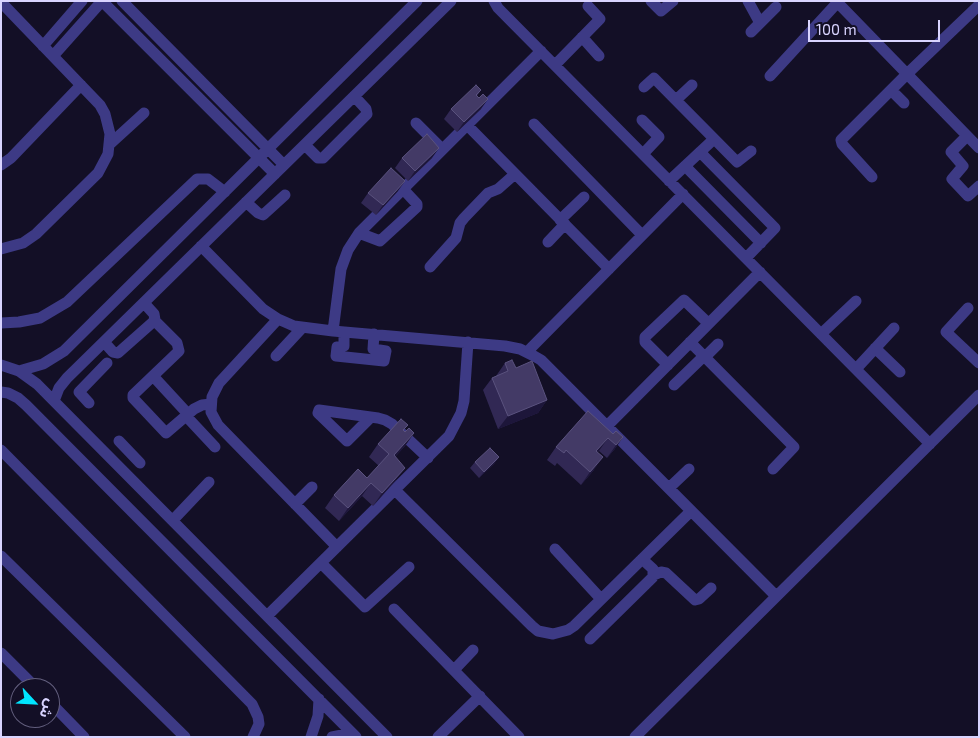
<!DOCTYPE html>
<html>
<head>
<meta charset="utf-8">
<style>
	body { margin:0 }
	#map { position:relative; width:980px; height:738px; overflow:hidden; background:#130f26; font-family:"Exo 2","Noto Sans Arabic",sans-serif }
	canvas { display:block }
	.frame { position:absolute; inset:0; border:2px solid #d9d4ff; pointer-events:none }
	.north { position:absolute; left:10px; top:678px; width:50px; height:50px; box-sizing:border-box; background:#130f26; border:1px solid #625e7d; border-radius:50%; rotate:115deg; font-size:14px; font-weight:700; line-height:20px; text-align:center; color:#d9d4ff }
	.north::after { content:''; display:block; margin:auto; width:18px; height:22px; background:#00e5ff; clip-path:polygon(50% 0,100% 100%,50% 72%,0 100%) }
	.scale { position:absolute; left:808px; top:20px; width:132px; height:22px; box-sizing:border-box; border:2px solid #d9d4ff; border-top:0; padding-left:6px; font-size:15px; line-height:18px; white-space:nowrap; color:#d9d4ff; -webkit-text-stroke:4px #130f26; paint-order:stroke }
</style>
</head>
<body>
<div id="map">
<canvas width="980" height="738"></canvas>
<div class="frame"></div>
<div class="north">ش</div>
<div class="scale">100 m</div>
</div>
<script>
const ctx = document.querySelector('canvas').getContext('2d');
ctx.lineJoin = 'round';
const shape = rows => new Path2D(rows.map(r => 'M' + r).join(''));
function stroke(path, color, width, dash) { ctx.strokeStyle = color; ctx.lineWidth = width; ctx.lineCap = dash ? 'butt' : 'round'; ctx.setLineDash(dash || []); ctx.stroke(path); }
function fill(path, color) { ctx.fillStyle = color; ctx.fill(path, 'evenodd'); }
stroke(shape([
	[102,1,275,174],
	[122,1,284,165],
	[494,1,498,8,930,444],
	[651,1,661,11,673,1],
	[748,1,760,23],
	[836,1,979,148],
	[1,2,100,105,105,114,110,134,108,154,98,173,36,234,23,243,1,249],
	[751,32,776,7],
	[582,37,599,56],
	[43,46,82,1],
	[53,56,102,1],
	[555,65,600,19,588,6],
	[770,76,837,3],
	[644,87,654,78,737,162,751,151],
	[891,90,904,103],
	[676,100,692,85],
	[642,120,659,137,643,154],
	[416,123,442,149],
	[534,124,642,235],
	[467,125,609,269],
	[967,136,951,152,963,166,952,179,968,196,979,186],
	[110,144,144,113],
	[305,145,318,158,323,158,367,114,366,109,354,96],
	[700,152,775,228,746,258],
	[1,165,11,158,81,85],
	[685,166,761,243],
	[872,177,842,144,841,140,907,74,979,5],
	[669,181,714,139],
	[246,202,258,213,263,215,285,195],
	[560,220,584,197],
	[359,233,380,241,417,207,417,204,403,189],
	[548,242,565,224],
	[201,246,263,309,278,319,294,326,333,331,505,346,520,349,534,356,541,360,776,596],
	[430,267,456,238,460,223,464,218,488,193,498,189,515,174],
	[968,308,946,332,979,363],
	[278,319,219,383,212,397,211,412,218,425,337,547],
	[154,320,177,343,179,351,133,395,133,398,166,433,194,409,202,405,211,404],
	[1,323,19,322,40,318,67,302,197,179,208,179,225,192],
	[333,331,341,269,348,250,359,233,541,51],
	[344,332,344,346,337,347,336,356,384,361,386,351,373,349,374,334],
	[821,334,856,301],
	[104,342,113,352,118,353,153,322,155,320,154,314,144,303],
	[690,342,794,447,773,469],
	[875,348,900,372],
	[527,352,683,194],
	[276,356,302,328],
	[705,357,718,344],
	[1,365,19,371,37,384,387,737],
	[668,365,645,342,645,337,684,300,708,323],
	[856,369,894,328],
	[19,371,43,364,64,351,417,1],
	[153,376,188,414],
	[674,385,704,356],
	[1,392,8,393,18,398,26,405,356,737],
	[54,401,59,388,67,378,451,1],
	[89,403,79,392,107,363],
	[186,416,215,447],
	[371,417,347,441,318,413,319,410,378,418,385,420,392,424,428,458],
	[607,426,760,272],
	[119,441,140,463],
	[1,450,252,704,258,717,259,724,253,737],
	[669,488,689,469],
	[395,490,532,626,538,631,553,634,568,630,574,626,691,511],
	[295,504,312,487],
	[173,520,209,482],
	[555,549,601,599],
	[1,556,185,737],
	[321,563,365,607,409,567],
	[654,575,661,572,666,573,695,600,699,599,711,588],
	[394,609,519,737],
	[267,616,449,436,461,413,464,401,468,342],
	[590,639,653,577,653,569,642,559],
	[1,653,36,688],
	[454,670,473,650],
	[50,702,84,737],
	[311,737,318,716,319,699],
	[332,737,352,733],
	[438,737,480,696],
	[635,737,979,395]
]), '#3d3a85', 11);
fill(shape([
	[481,90,477,96,481,109,457,132,444,119,451,109],
	[402,158,432,158,408,181,395,168],
	[398,191,376,215,361,203,368,193],
	[505,363,516,368,547,400,538,413,498,429,483,390,492,378,496,376],
	[404,431,405,432,414,433,405,446,395,457,396,480,373,506,362,496,339,521,325,508,334,495,367,478,379,466,369,457,378,444],
	[613,434,623,437,614,450,607,458,599,451,597,453,594,470,581,485,557,463,555,466,547,460,556,447],
	[499,457,494,464,479,478,470,468,475,462]
]), '#312854');
fill(shape([
	[488,99,481,109,457,132,464,122],
	[439,148,432,158,408,181,415,171],
	[405,181,398,191,376,215,383,205],
	[547,400,538,413,498,429,508,416],
	[414,433,405,446,385,468,394,455],
	[623,437,614,450,607,458,616,445],
	[608,438,599,451,587,464,596,451],
	[499,457,494,464,479,478,484,472],
	[603,457,594,470,581,485,590,472],
	[405,468,396,480,373,506,382,493],
	[371,483,362,496,339,521,348,508]
]), '#1d163a');
const building = shape([
	[476,85,481,90,476,95,479,98,483,94,488,99,464,122,451,109,476,85],
	[427,134,439,148,415,171,402,158,427,134],
	[391,168,405,181,383,205,368,193,391,168],
	[512,360,516,368,532,361,547,400,508,416,492,378,508,371,505,363,512,360],
	[588,411,613,434,616,431,623,437,616,445,608,438,596,451,603,457,590,472,566,450,564,453,556,447,588,411],
	[401,419,408,425,403,430,405,432,409,428,414,433,394,455,405,468,382,493,371,483,348,508,334,495,358,469,367,478,389,454,378,444,401,419],
	[490,448,499,457,484,472,475,462,490,448]
]);
fill(building, '#433a66');
stroke(building, '#5a527e', 1);
</script>
</body>
</html>
